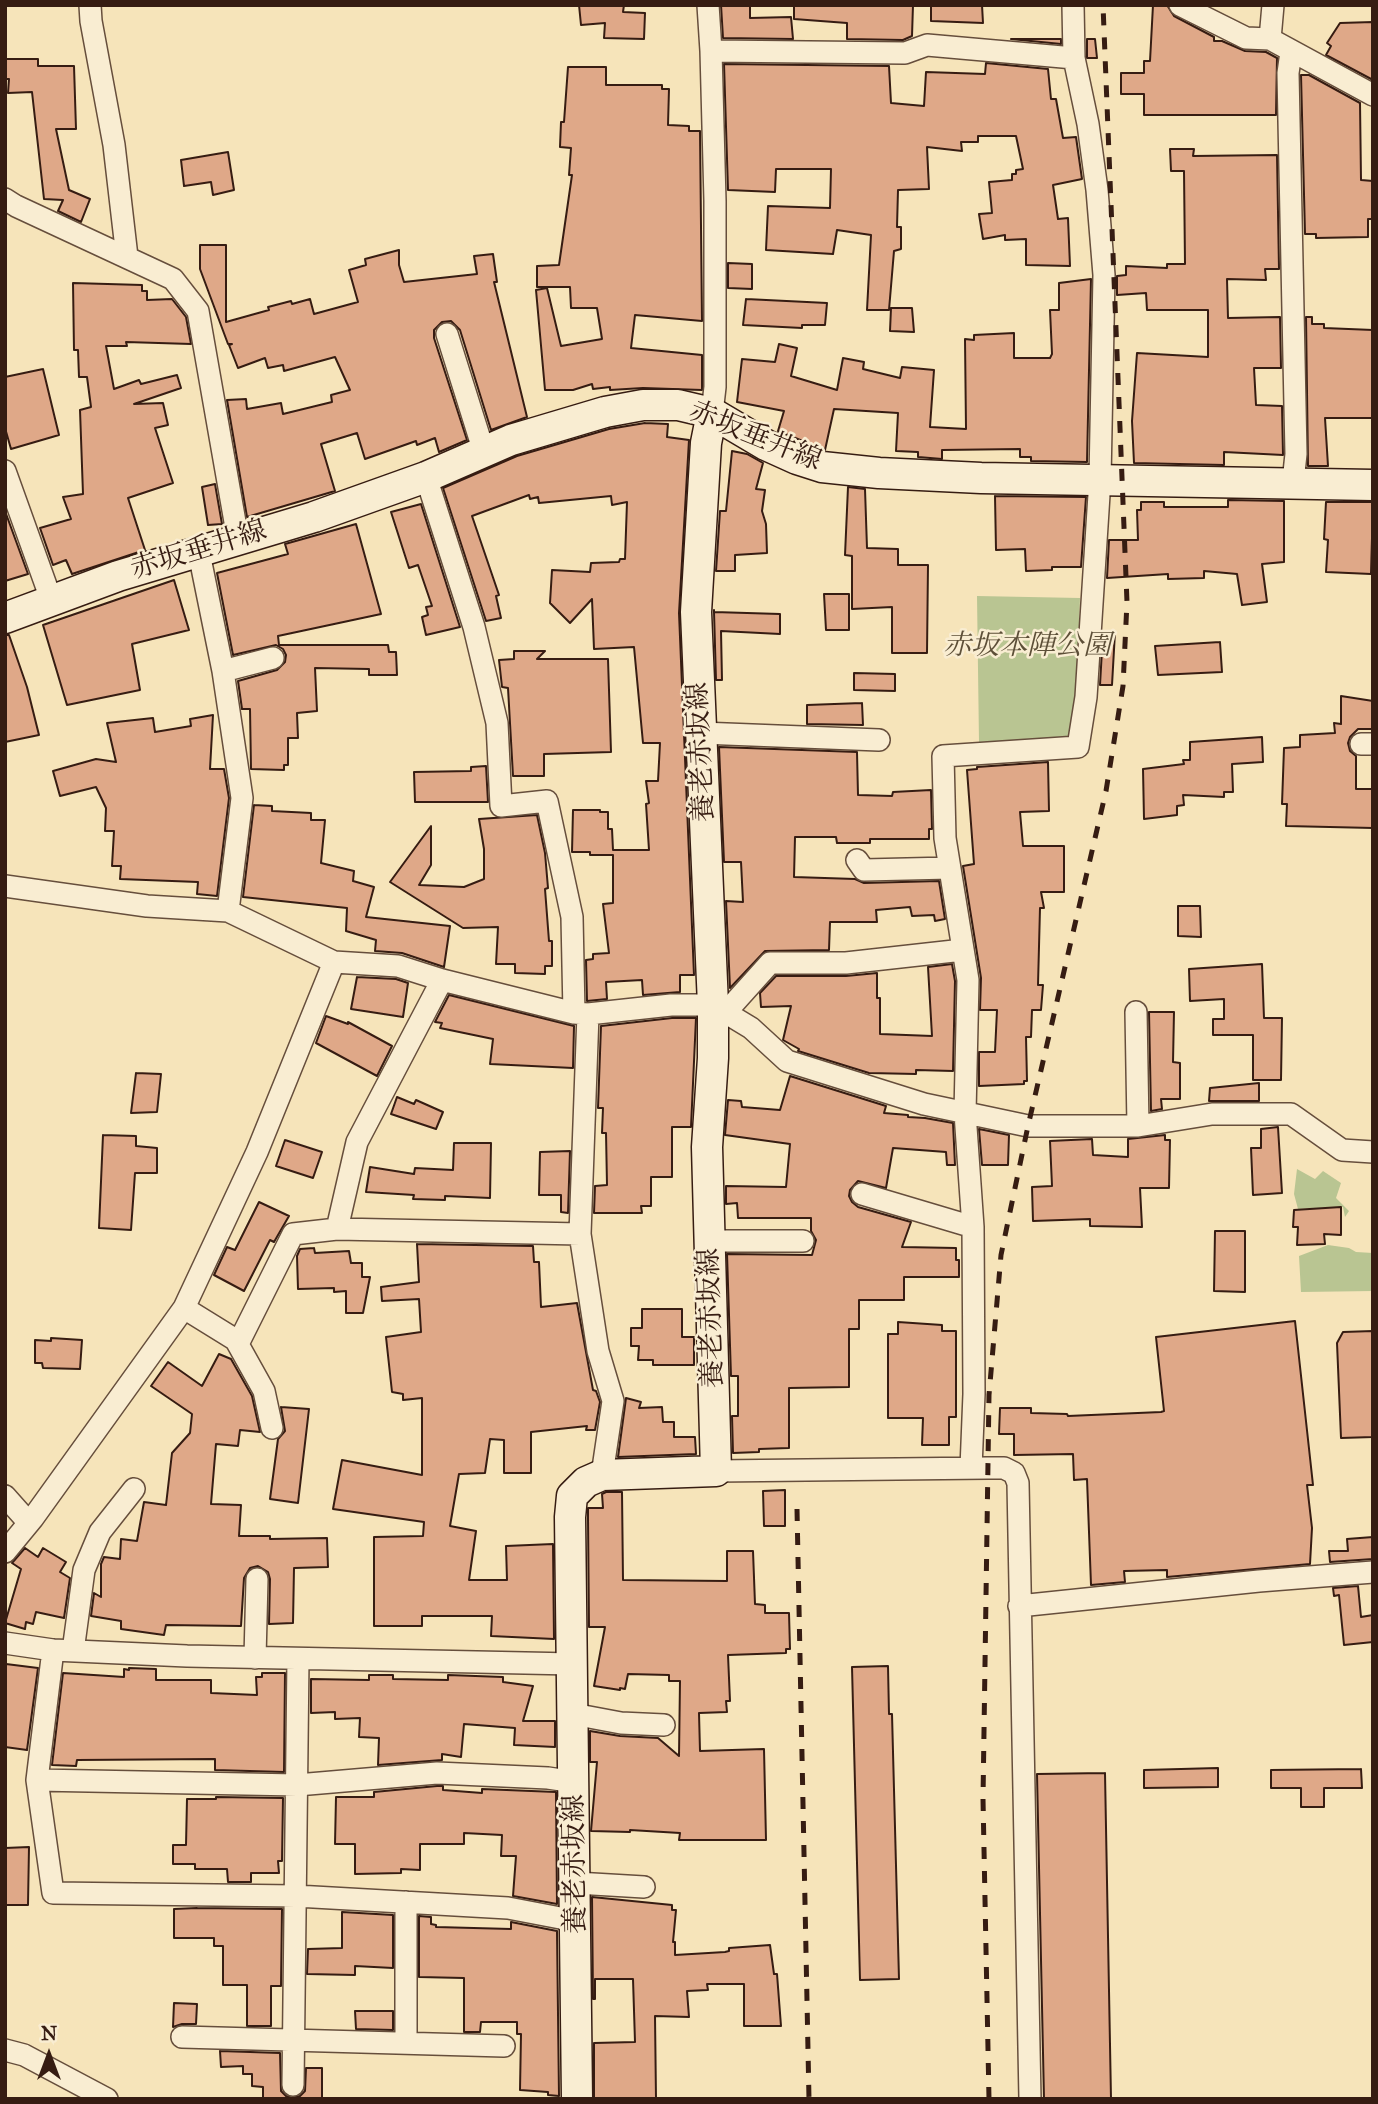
<!DOCTYPE html>
<html>
<head>
<meta charset="utf-8">
<style>
	body { margin:0 }
	#map { position:relative; width:1378px; height:2104px; overflow:hidden; background:#f6e4ba; font-family:"IM FELL Great Primer",serif }
	canvas { display:block }
	.frame { position:absolute; inset:0; border:7px solid #361c12; pointer-events:none }
	.north { position:absolute; left:14px; top:2020px; width:70px; height:70px; -webkit-text-stroke:5px #f9edd2; paint-order:stroke; rotate:0deg; font-size:19px; font-weight:700; line-height:28px; text-align:center; color:#361c12 }
	.north::after { content:''; display:block; margin:auto; width:24px; height:32px; background:#361c12; clip-path:polygon(50% 0,100% 100%,50% 72%,0 100%) }
</style>
</head>
<body>
<div id="map">
<canvas width="1378" height="2104"></canvas>
<div class="frame"></div>
<div class="north">N</div>
</div>
<script>
const ctx = document.querySelector('canvas').getContext('2d');
ctx.lineJoin = 'round';
function fill(path, color) { ctx.fillStyle = color; ctx.fill(path, 'evenodd'); }
const shape = rows => new Path2D(rows.map(r => 'M' + r).join(''));
function stroke(path, color, width, dash) { ctx.strokeStyle = color; ctx.lineWidth = width; ctx.lineCap = dash ? 'butt' : 'round'; ctx.setLineDash(dash || []); ctx.stroke(path); }
function write(font, color, halo, rows, align = 'center') {
  ctx.font = font + ' "IM FELL Great Primer","Noto Serif JP",serif'; ctx.lineWidth = 5; ctx.setLineDash([]); ctx.textBaseline = 'middle'; ctx.strokeStyle = halo; ctx.fillStyle = color; for (const [text, x, y, turn = 0] of rows) {
    ctx.save(); ctx.translate(x, y); ctx.rotate((+turn || 0) * Math.PI / 180); ctx.textAlign = isNaN(turn) ? turn : align; if (halo) ctx.strokeText(text, 0, 0); ctx.fillText(text, 0, 0); ctx.restore();
  }
}
fill(shape([
	[977,596,1080,598,1075,737,979,742],
	[1297,1169,1315,1179,1323,1171,1341,1183,1336,1198,1349,1211,1345,1217,1343,1207,1298,1209,1294,1194],
	[1328,1245,1349,1248,1356,1252,1373,1253,1373,1291,1301,1292,1299,1256]
]), '#b9c592');
const building = shape([
	[579,5,624,5,623,12,645,13,644,39,604,38,605,23,581,25,579,5],
	[721,5,750,5,750,18,791,17,793,39,723,38,721,5],
	[794,5,913,5,912,36,903,40,847,39,847,23,794,19,794,5],
	[931,5,982,5,983,23,931,21,931,5],
	[1153,5,1167,5,1174,16,1214,37,1214,41,1222,41,1245,51,1266,52,1277,58,1276,115,1144,115,1144,94,1121,94,1121,73,1144,73,1144,61,1150,61,1153,5],
	[1373,22,1373,80,1326,55,1331,46,1327,43,1340,23,1373,22],
	[1011,39,1061,39,1061,44,1011,39],
	[1087,39,1095,39,1097,58,1087,58,1087,39],
	[5,59,38,59,38,66,74,66,76,129,56,129,69,190,90,199,81,222,58,211,63,200,44,199,32,92,8,93,9,79,5,79,5,59],
	[986,63,1048,69,1051,99,1056,99,1063,138,1076,137,1082,179,1053,185,1058,219,1068,218,1070,266,1026,265,1026,239,1005,240,1005,235,983,239,979,214,992,213,989,182,1012,180,1012,174,1016,174,1016,170,1023,169,1016,136,978,136,978,142,961,142,962,151,927,147,929,189,898,190,897,227,901,227,901,249,894,251,889,310,867,310,871,235,837,230,833,254,766,250,768,206,830,208,831,169,776,169,775,192,728,190,724,64,889,66,891,103,924,106,926,72,985,74,986,63],
	[568,67,606,67,606,85,662,85,662,89,669,89,668,125,689,126,689,131,700,131,702,321,635,315,631,348,702,355,702,390,643,388,610,390,610,387,593,389,592,384,573,390,545,390,536,290,547,288,561,346,602,339,597,308,571,308,570,287,537,287,537,266,559,265,572,175,569,175,571,148,560,147,561,122,564,122,568,67],
	[1301,75,1309,75,1360,103,1361,180,1373,181,1373,219,1368,219,1368,237,1316,238,1316,234,1305,234,1301,75],
	[1170,149,1194,149,1193,156,1277,155,1279,269,1265,269,1266,280,1227,279,1228,318,1280,317,1281,368,1254,368,1256,405,1282,406,1283,455,1224,452,1224,465,1134,463,1132,421,1137,353,1208,357,1208,310,1147,310,1146,293,1117,295,1117,276,1126,275,1126,266,1167,268,1167,264,1185,264,1184,171,1171,171,1170,149],
	[228,152,234,190,213,195,211,182,184,186,181,160,228,152],
	[200,245,226,245,226,322,269,310,268,307,291,301,292,304,310,299,314,314,358,302,349,270,366,265,365,259,399,250,399,265,404,282,477,274,474,256,493,254,497,282,494,282,527,417,491,430,460,330,451,321,442,322,434,330,434,338,467,440,439,452,435,438,417,445,416,441,365,459,357,433,321,444,335,491,247,517,227,400,246,399,247,409,281,403,283,414,332,402,331,395,350,390,335,357,284,371,283,365,268,368,265,358,238,368,229,345,232,344,228,344,200,269,200,245],
	[728,263,752,264,752,289,728,288,728,263],
	[1091,279,1087,462,1031,461,1031,457,1020,457,1020,449,942,450,942,459,918,457,918,452,896,451,898,413,834,409,825,450,778,431,784,411,737,402,742,359,775,362,779,344,797,348,791,376,837,390,843,358,864,362,863,369,900,378,902,367,934,370,930,427,966,429,965,339,974,340,974,335,1014,333,1014,358,1050,358,1052,354,1050,310,1059,310,1059,283,1091,279],
	[73,283,142,285,142,291,147,291,147,300,172,299,186,317,191,344,126,342,127,346,106,346,114,389,139,380,141,384,177,375,181,388,134,404,163,403,168,425,155,428,173,483,128,498,145,550,72,574,66,560,53,565,40,528,71,519,63,497,83,494,80,410,91,407,87,377,79,377,78,350,74,350,73,283],
	[746,299,827,303,825,325,802,325,802,328,743,325,746,299],
	[891,308,912,308,914,332,890,331,891,308],
	[1306,317,1312,317,1312,324,1324,324,1324,328,1373,330,1373,418,1325,418,1328,466,1308,466,1306,317],
	[43,369,59,435,11,449,5,428,5,377,43,369],
	[645,423,668,424,667,437,689,440,679,613,694,975,680,975,680,992,643,995,642,980,606,982,607,999,587,1001,586,960,593,959,593,954,609,953,603,904,613,903,613,855,590,855,590,852,572,852,573,810,600,810,600,812,608,812,608,829,612,829,613,850,649,850,646,804,649,803,646,781,658,781,660,743,643,743,634,647,594,649,592,599,570,623,550,603,552,570,590,572,591,563,619,562,620,559,625,559,627,502,612,505,611,496,539,503,538,497,530,499,529,495,472,516,499,595,496,596,501,618,486,621,443,488,517,456,609,429,645,423],
	[732,451,747,454,763,463,756,489,765,490,762,511,766,524,767,553,735,555,735,571,716,571,720,511,726,511,732,451],
	[215,484,222,524,208,525,202,487,215,484],
	[848,487,865,489,867,548,898,549,898,565,928,565,927,653,892,653,892,607,852,609,852,556,845,555,848,487],
	[995,496,1086,497,1081,567,1052,567,1052,570,1026,571,1025,549,996,550,995,496],
	[1228,500,1284,501,1284,562,1262,564,1267,602,1242,605,1237,574,1204,571,1204,578,1168,579,1168,574,1107,578,1109,540,1138,540,1137,510,1141,510,1141,502,1164,502,1164,507,1228,507,1228,500],
	[1326,502,1373,502,1371,574,1326,572,1328,540,1324,539,1326,502],
	[421,504,460,627,426,635,422,617,428,615,426,607,432,606,418,565,409,568,391,512,421,504],
	[5,511,28,574,5,581,5,511],
	[356,524,381,614,278,636,279,645,388,645,389,652,396,652,397,675,369,675,369,669,315,668,317,711,297,713,298,738,288,738,288,765,284,765,284,770,251,769,250,709,242,709,238,681,277,670,285,662,286,655,283,649,276,645,233,655,217,573,288,554,285,544,356,524],
	[174,580,189,630,132,644,140,690,67,705,43,625,174,580],
	[824,594,849,594,849,630,826,630,824,594],
	[714,610,714,612,780,614,780,634,721,631,722,680,716,680,714,612,714,610],
	[1103,632,1115,632,1112,685,1100,685,1103,632],
	[5,635,9,635,27,687,39,735,5,742,5,635],
	[1220,642,1222,672,1158,675,1155,646,1220,642],
	[514,651,545,651,537,659,608,659,611,752,544,754,544,776,513,776,508,688,502,687,499,660,514,659,514,651],
	[854,673,895,674,895,691,854,690,854,673],
	[1341,696,1373,701,1373,729,1358,729,1350,737,1348,743,1350,751,1356,756,1356,789,1373,789,1373,828,1286,826,1287,804,1282,804,1284,748,1300,747,1300,735,1335,733,1334,723,1341,724,1341,696],
	[862,703,863,725,807,724,807,705,862,703],
	[213,715,210,769,224,769,229,798,217,896,197,894,198,882,120,879,121,866,112,866,114,831,105,831,106,808,96,787,60,796,53,771,96,759,116,762,107,723,153,718,155,732,191,726,190,719,213,715],
	[1262,737,1263,762,1232,764,1233,792,1224,792,1224,797,1183,795,1184,805,1177,806,1177,815,1144,819,1143,769,1184,764,1183,760,1190,760,1190,742,1262,737],
	[719,747,857,752,858,795,892,796,893,792,931,790,932,829,929,829,929,839,870,839,870,843,837,843,836,837,795,837,794,877,855,879,864,883,939,881,945,919,935,921,934,915,912,916,910,907,876,910,877,922,830,922,829,950,765,951,730,988,726,901,743,902,741,862,724,862,719,747],
	[1048,762,1049,811,1020,812,1023,846,1064,846,1064,892,1041,892,1044,908,1040,908,1038,985,1043,985,1041,1010,1032,1010,1031,1037,1026,1037,1027,1081,1024,1081,1024,1084,979,1086,979,1052,995,1052,997,1010,980,1010,981,978,963,866,974,864,967,770,977,769,977,767,1048,762],
	[486,766,488,802,415,802,414,772,471,771,471,767,486,766],
	[254,805,272,806,272,811,311,813,311,820,325,820,321,863,354,871,353,881,374,887,366,917,450,926,444,967,402,953,375,951,376,940,346,931,347,908,243,897,254,805],
	[537,815,545,853,548,888,545,889,549,941,552,941,552,966,545,966,545,974,515,973,515,964,496,964,498,927,463,928,390,882,431,826,431,865,419,885,464,887,484,879,484,849,479,819,537,815],
	[1178,906,1200,906,1201,937,1178,936,1178,906],
	[952,964,955,981,953,1071,916,1070,916,1074,869,1073,798,1051,799,1049,783,1040,791,1006,761,1007,760,993,776,976,846,976,877,973,877,998,880,998,880,1034,932,1036,928,967,952,964],
	[1262,964,1264,1018,1282,1018,1281,1080,1253,1080,1253,1035,1213,1035,1213,1019,1224,1019,1224,999,1190,1001,1189,969,1262,964],
	[357,977,396,979,408,983,403,1017,351,1009,357,977],
	[449,995,574,1026,573,1068,490,1064,493,1039,440,1028,442,1023,435,1022,449,995],
	[1149,1012,1174,1012,1173,1062,1180,1063,1180,1099,1161,1099,1162,1109,1151,1111,1149,1012],
	[326,1016,348,1024,348,1022,392,1046,377,1076,316,1043,326,1016],
	[672,1018,696,1018,691,1127,672,1127,672,1177,651,1177,651,1206,641,1206,642,1213,594,1213,595,1186,607,1185,606,1133,602,1133,603,1108,598,1108,601,1026,672,1018],
	[136,1073,161,1074,157,1112,131,1113,136,1073],
	[790,1076,886,1106,884,1113,908,1115,908,1117,925,1118,953,1123,955,1165,947,1165,946,1152,893,1148,886,1188,858,1181,850,1190,849,1196,852,1202,858,1207,911,1222,902,1247,956,1248,956,1260,959,1260,959,1277,904,1277,904,1300,859,1300,859,1329,849,1329,849,1387,789,1388,789,1448,759,1449,759,1452,733,1453,732,1416,738,1416,738,1376,731,1376,727,1254,812,1255,816,1240,811,1231,811,1218,738,1218,737,1203,726,1204,726,1186,786,1187,790,1144,725,1135,728,1100,741,1101,742,1107,780,1110,790,1076],
	[1259,1083,1259,1101,1209,1101,1210,1088,1259,1083],
	[397,1097,414,1104,416,1100,443,1112,436,1129,391,1114,397,1097],
	[1278,1127,1282,1193,1253,1195,1251,1148,1261,1148,1261,1129,1278,1127],
	[979,1129,1009,1135,1008,1165,982,1165,979,1129],
	[103,1135,136,1136,136,1146,157,1148,157,1173,135,1173,131,1230,99,1228,103,1135],
	[1165,1135,1165,1140,1170,1140,1169,1188,1140,1188,1142,1227,1090,1226,1090,1219,1033,1221,1032,1187,1052,1186,1050,1141,1092,1139,1093,1155,1128,1157,1128,1139,1165,1135],
	[285,1140,322,1152,313,1178,276,1166,285,1140],
	[454,1143,491,1143,490,1198,445,1196,445,1200,413,1199,414,1195,366,1192,370,1167,414,1174,415,1168,453,1170,454,1143],
	[570,1151,568,1213,561,1212,561,1195,539,1195,540,1152,570,1151],
	[259,1202,289,1216,274,1242,270,1240,244,1291,214,1275,227,1247,235,1250,259,1202],
	[1341,1207,1341,1235,1324,1234,1325,1244,1297,1245,1298,1227,1293,1227,1294,1210,1341,1207],
	[1215,1231,1245,1231,1245,1292,1214,1291,1215,1231],
	[417,1244,533,1246,534,1262,539,1262,541,1307,577,1303,593,1390,596,1391,600,1402,595,1430,586,1430,587,1426,531,1432,531,1473,504,1473,504,1440,490,1439,485,1473,459,1474,450,1526,476,1531,469,1580,507,1580,506,1546,553,1544,554,1639,491,1636,492,1616,422,1616,422,1626,374,1626,374,1537,423,1536,424,1522,333,1509,342,1460,422,1475,422,1398,403,1400,403,1394,392,1392,386,1337,421,1332,419,1299,382,1301,381,1287,419,1282,417,1244],
	[314,1248,315,1253,349,1251,351,1263,362,1263,362,1277,370,1277,363,1313,346,1313,346,1291,334,1292,334,1288,298,1289,297,1256,300,1249,314,1248],
	[642,1309,682,1309,682,1337,694,1337,694,1365,653,1365,653,1360,638,1360,639,1346,631,1346,631,1328,642,1328,642,1309],
	[1295,1321,1313,1485,1307,1485,1312,1528,1310,1564,1167,1577,1167,1570,1124,1571,1125,1582,1091,1585,1087,1479,1074,1480,1073,1454,1014,1455,1014,1434,999,1434,1000,1408,1031,1408,1031,1413,1067,1414,1068,1416,1161,1412,1164,1411,1156,1337,1295,1321],
	[898,1322,942,1325,942,1331,956,1331,956,1417,949,1417,949,1445,922,1445,923,1418,888,1418,888,1334,898,1334,898,1322],
	[1373,1331,1373,1437,1341,1438,1337,1343,1343,1332,1373,1331],
	[51,1338,82,1340,80,1369,43,1368,42,1363,35,1363,35,1340,51,1341,51,1338],
	[219,1354,231,1359,252,1396,260,1432,240,1430,238,1446,216,1444,211,1504,241,1505,239,1536,270,1536,270,1539,327,1538,328,1567,294,1568,293,1623,269,1624,270,1579,268,1572,258,1566,250,1568,244,1578,241,1626,166,1625,164,1635,121,1629,121,1621,91,1616,94,1593,101,1597,101,1564,104,1557,120,1559,121,1539,137,1541,144,1502,166,1505,172,1453,190,1433,192,1414,151,1386,168,1362,202,1386,219,1354],
	[626,1398,641,1402,639,1408,662,1407,663,1422,674,1422,674,1437,695,1437,696,1454,618,1457,626,1398],
	[281,1407,309,1409,298,1503,270,1499,278,1439,285,1431,281,1407],
	[785,1490,785,1526,764,1526,763,1491,785,1490],
	[606,1492,622,1492,623,1580,727,1581,727,1551,753,1551,755,1604,765,1605,765,1613,789,1613,790,1649,786,1649,786,1653,728,1655,730,1701,726,1701,727,1712,699,1713,700,1751,764,1749,766,1840,679,1840,680,1833,630,1830,630,1832,591,1831,597,1762,590,1762,590,1731,620,1736,658,1738,679,1756,680,1681,669,1681,669,1675,628,1674,625,1689,620,1688,620,1690,594,1686,605,1627,589,1627,588,1518,588,1508,603,1508,602,1494,606,1492],
	[1373,1537,1373,1559,1330,1562,1329,1551,1348,1551,1347,1539,1373,1537],
	[25,1548,38,1557,43,1548,66,1562,60,1572,70,1578,64,1618,36,1612,33,1624,26,1622,25,1629,5,1623,21,1569,12,1563,25,1548],
	[1358,1586,1361,1617,1373,1615,1373,1642,1344,1645,1339,1595,1334,1596,1333,1588,1358,1586],
	[6,1664,38,1668,27,1750,5,1747,6,1664],
	[888,1666,889,1714,892,1714,899,1979,860,1980,852,1667,888,1666],
	[129,1668,156,1669,156,1680,211,1680,211,1693,257,1695,256,1677,262,1677,262,1673,285,1673,284,1772,215,1770,215,1759,77,1760,76,1766,52,1765,63,1673,124,1677,124,1669,129,1670,129,1668],
	[369,1675,393,1675,393,1679,448,1680,448,1675,503,1677,503,1682,533,1686,523,1721,555,1721,555,1747,514,1745,515,1728,464,1724,461,1757,442,1754,442,1760,378,1765,379,1738,359,1737,360,1718,335,1719,335,1712,311,1713,311,1679,369,1680,369,1675],
	[1218,1768,1218,1787,1144,1788,1144,1770,1218,1768],
	[1361,1769,1362,1788,1324,1788,1324,1807,1301,1807,1301,1788,1271,1788,1271,1770,1361,1769],
	[1105,1773,1111,2099,1044,2099,1037,1774,1105,1773],
	[437,1786,443,1786,443,1790,482,1793,482,1789,556,1792,557,1904,513,1896,516,1856,501,1856,502,1835,464,1833,464,1844,420,1844,420,1870,401,1869,401,1873,355,1874,355,1844,335,1844,336,1797,374,1797,374,1792,437,1786],
	[216,1797,283,1798,282,1861,278,1861,279,1873,251,1873,251,1882,228,1882,227,1869,195,1869,195,1864,173,1864,173,1845,186,1845,187,1799,216,1799,216,1797],
	[29,1847,28,1905,5,1905,5,1848,29,1847],
	[592,1897,672,1905,672,1910,676,1910,673,1942,675,1942,675,1955,725,1952,729,1951,729,1948,770,1945,774,1974,777,1974,781,2026,744,2026,744,1984,707,1984,708,1990,687,1991,689,2017,655,2016,656,2099,594,2099,594,2043,635,2042,633,1979,595,1979,595,1999,593,1999,592,1897],
	[197,1908,282,1909,281,1986,271,1986,271,2026,247,2026,247,1985,223,1985,223,1946,214,1946,214,1938,174,1938,174,1909,197,1908],
	[342,1912,393,1915,393,1968,355,1966,355,1975,307,1974,308,1949,342,1948,342,1912],
	[419,1916,431,1917,431,1924,436,1925,436,1927,511,1929,511,1922,557,1931,559,2096,548,2095,548,2092,520,2090,521,2034,517,2034,517,2022,481,2022,480,2032,464,2032,464,1978,419,1977,419,1916],
	[174,2003,197,2004,196,2024,182,2024,173,2027,174,2003],
	[355,2011,393,2011,393,2030,356,2029,355,2011],
	[220,2051,280,2053,281,2091,286,2096,292,2098,300,2096,305,2091,306,2068,322,2068,322,2099,263,2099,263,2087,252,2086,252,2074,243,2074,243,2066,221,2067,220,2051]
]);
fill(building, '#dfa888');
stroke(building, '#361c12', 2);
const minor = shape([
	[90,5,91,21,114,145,127,257],
	[708,5,711,51,715,201,715,387,712,413],
	[1180,5,1246,38,1270,39,1373,95],
	[1270,39,1273,5],
	[711,51,905,53,927,45,1074,58],
	[1291,52,1288,73,1296,454,1293,482],
	[5,199,16,206,173,279,198,311,238,539],
	[447,334,484,452],
	[5,471,52,602],
	[426,477,474,627,497,723,501,806,547,801,572,917,574,1013],
	[199,553,223,671,242,798,228,911],
	[223,671,273,658],
	[701,733,879,740],
	[1361,744,1373,744],
	[857,860,864,870,950,868],
	[5,886,147,906,228,911,334,962,257,1152,184,1308],
	[334,962,398,966,442,980,574,1013,588,1014,671,1005,713,1005,751,1028,787,1061,924,1104,1028,1126,1138,1126,1212,1114,1291,1114,1342,1150,1373,1152],
	[726,1012,770,963,846,963,963,950],
	[1136,1012,1138,1126],
	[588,1014,580,1234,598,1351,613,1401,602,1475],
	[862,1194,973,1227],
	[337,1229,357,1142,442,980],
	[710,1241,803,1241],
	[235,1339,264,1391,272,1428],
	[971,1468,974,1394,973,1227,965,1113,968,980,945,838,943,756,1078,747,1086,697,1100,479,1104,275,1097,190,1088,124,1074,58,1073,5],
	[716,1471,988,1468,1004,1468,1014,1473,1018,1483,1030,2099],
	[5,1496,29,1523],
	[5,1552,33,1518,184,1308,239,1342,293,1234,337,1229,580,1234],
	[1019,1606,1259,1581,1373,1572],
	[5,1643,53,1650,187,1656,573,1664],
	[53,1650,37,1780,53,1893,296,1896,508,1908,576,1921],
	[73,1651,84,1570,100,1532,134,1489],
	[255,1658,257,1579],
	[573,1714,621,1723,664,1725],
	[37,1780,297,1785,437,1773,548,1778,575,1782],
	[576,1883,644,1887],
	[406,1902,406,2042],
	[182,2037,504,2046],
	[5,2050,24,2055,107,2099],
	[293,2085,298,1659]
]);
const secondary = shape([
	[5,618,118,576,314,517,426,477,511,440,605,412,643,405,678,405,712,413,766,445,797,459,822,467,879,473,981,478,1373,485],
	[577,2099,570,1517,572,1496,586,1482,602,1475,716,1471,707,1147,713,1058,713,1005,696,612,706,443,712,413]
]);
stroke(minor, '#664e3c', 24);
stroke(secondary, '#361c12', 33);
stroke(minor, '#f9edd2', 21);
stroke(secondary, '#f9edd2', 30);
stroke(shape([
	[797,1509,809,2099],
	[989,2099,983,1799,989,1395,1001,1255,1028,1126,1106,791,1123,686,1127,602,1103,5]
]), '#361c12', 5, [12, 12]);
write('28px', '#361c12', '#f9edd2', [
	["赤坂垂井線",755,437,22],
	["赤坂垂井線",199,551,-17],
	["養老赤坂線",702,752,-93],
	["養老赤坂線",712,1318,-92],
	["養老赤坂線",576,1864,-91]
]);
write('italic 28px', '#5d4f38', '#f9edd2', [
	["赤坂本陣公園",1027,647]
]);
</script>
</body>
</html>
